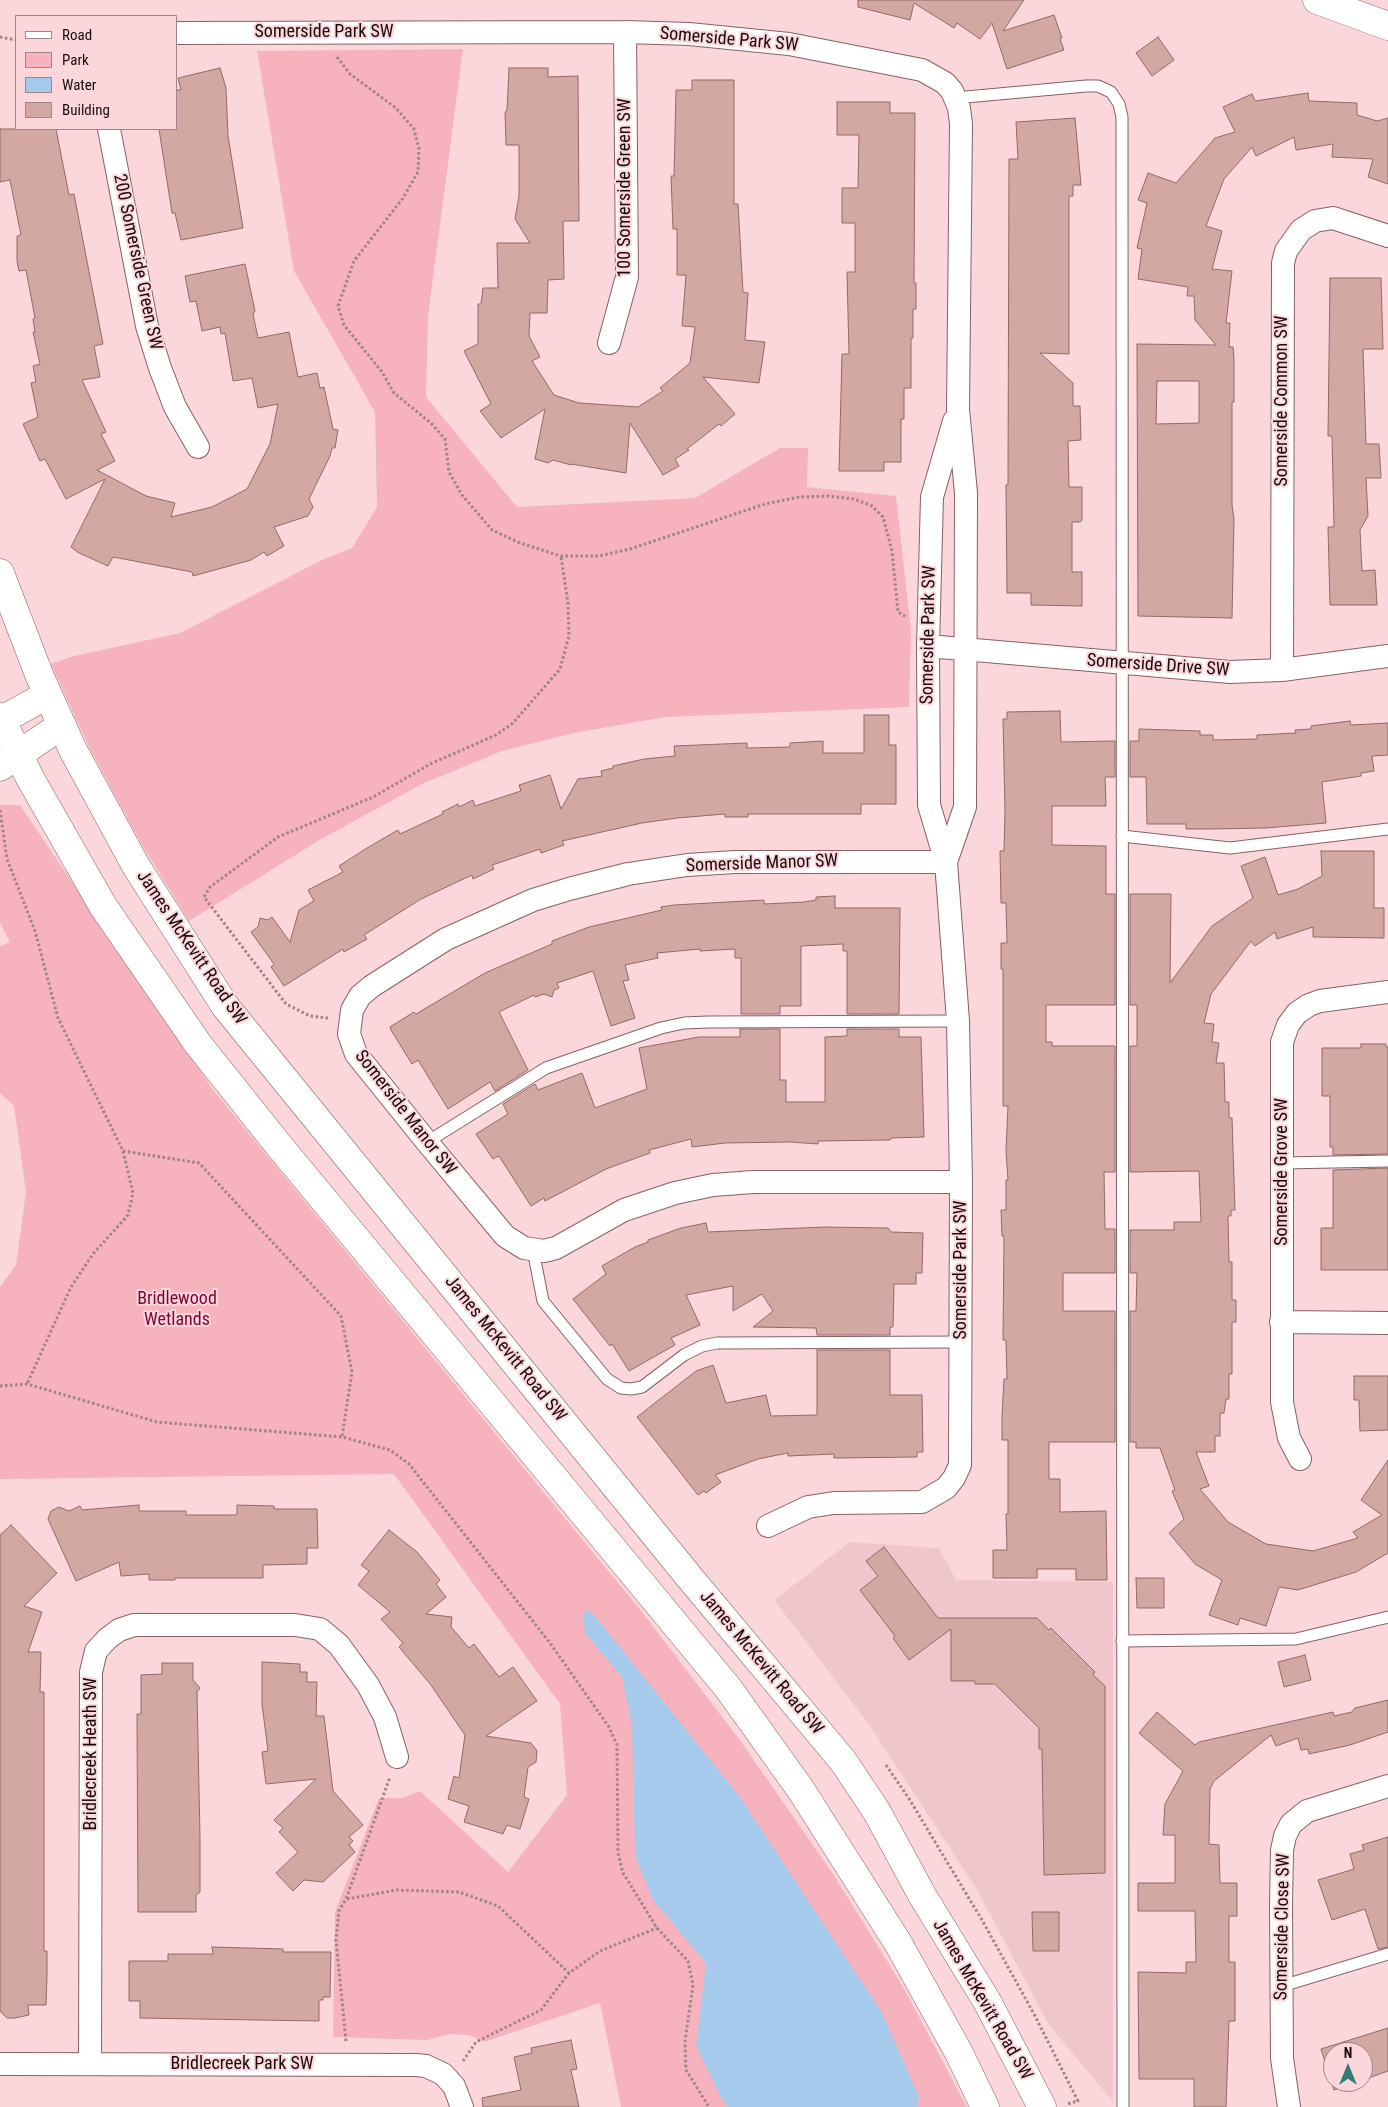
<!DOCTYPE html>
<html>
<head>
<meta charset="utf-8">
<style>
	body { margin:0 }
	#map { position:relative; width:1388px; height:2107px; overflow:hidden; background:#fbd7dc; font-family:"Roboto Condensed",sans-serif }
	canvas { display:block }
	.legend { position:absolute; left:15px; top:15px; width:162px; height:115px; box-sizing:border-box; background:#fbd7dc; border:1px solid #a08589; margin:0; padding:6px 9px; list-style:none; font-size:15px; color:#18090c }
	.legend li { display:flex; align-items:center; gap:10px; height:25px }
	.legend b { width:25px; border:1px solid #a08589 }
	.north { position:absolute; left:1323px; top:2042px; width:50px; height:50px; box-sizing:border-box; background:#fbd7dc; border:1px solid #a08589; border-radius:50%; rotate:0deg; font-size:14px; font-weight:700; line-height:20px; text-align:center; color:#18090c }
	.north::after { content:''; display:block; margin:auto; width:18px; height:22px; background:#337b74; clip-path:polygon(50% 0,100% 100%,50% 72%,0 100%) }
</style>
</head>
<body>
<div id="map">
<canvas width="1388" height="2107"></canvas>
<ul class="legend">
<li><b style="height:6px;background:#fff"></b>Road</li>
<li><b style="height:14px;background:#f6b3be"></b>Park</li>
<li><b style="height:14px;background:#a6caec"></b>Water</li>
<li><b style="height:14px;background:#d4a8a2"></b>Building</li>
</ul>
<div class="north">N</div>
</div>
<script>
const ctx = document.querySelector('canvas').getContext('2d');
ctx.lineJoin = 'round';
function fill(path, color) { ctx.fillStyle = color; ctx.fill(path, 'evenodd'); }
const shape = rows => new Path2D(rows.map(r => 'M' + r).join(''));
function stroke(path, color, width, dash) { ctx.strokeStyle = color; ctx.lineWidth = width; ctx.lineCap = dash ? 'butt' : 'round'; ctx.setLineDash(dash || []); ctx.stroke(path); }
function write(font, color, halo, rows, align = 'center') {
  ctx.font = font + ' "Roboto Condensed",sans-serif'; ctx.lineWidth = 4; ctx.setLineDash([]); ctx.textBaseline = 'middle'; ctx.strokeStyle = halo; ctx.fillStyle = color; for (const [text, x, y, turn = 0] of rows) {
    ctx.save(); ctx.translate(x, y); ctx.rotate((+turn || 0) * Math.PI / 180); ctx.textAlign = isNaN(turn) ? turn : align; if (halo) ctx.strokeText(text, 0, 0); ctx.fillText(text, 0, 0); ctx.restore();
  }
}
fill(shape([
	[850,1542,939,1548,956,1580,1113,1582,1113,2102,1049,2025,976,1888,868,1723,774,1600]
]), '#f0c6cd');
fill(shape([
	[463,49,428,316,426,397,517,507,695,498,780,448,808,448,807,487,896,496,911,631,909,707,665,717,574,733,502,751,422,784,323,838,189,921,141,843,90,749,51,664,74,656,180,633,322,560,352,548,377,507,375,412,294,271,257,51],
	[0,805,20,805,214,1091,642,1612,739,1739,833,1874,902,1985,967,2107,621,2107,600,2003,484,2042,469,2035,449,2034,428,2040,333,2037,335,1912,379,1798,403,1798,420,1791,508,1872,567,1795,560,1704,394,1474,0,1479,0,1287,16,1265,26,1192,14,1106,0,1093,0,946,10,942,0,923]
]), '#f6b3be');
fill(shape([
	[590,1610,740,1797,882,2013,919,2097,917,2107,728,2107,722,2099,696,2046,706,1963,653,1900,635,1856,632,1727,622,1677,585,1633,583,1613]
]), '#a6caec');
const building = shape([
	[858,0,1024,0,1003,31,1054,15,1062,38,1060,39,1064,50,1007,69,992,23,980,39,957,23,954,28,914,3,910,20,858,7,858,0],
	[1158,37,1174,60,1152,76,1136,53,1158,37],
	[220,68,226,88,228,136,243,228,181,240,175,213,172,213,159,129,176,129,176,90,181,90,178,78,220,68],
	[509,68,548,68,548,77,578,76,579,221,563,221,564,279,548,280,547,313,530,313,529,336,540,357,532,361,554,395,579,403,638,407,663,391,660,388,690,363,695,327,682,326,686,275,677,275,677,229,673,229,671,176,674,176,676,90,692,90,692,80,734,80,734,204,738,204,743,292,748,293,745,340,765,342,759,383,703,377,735,414,721,426,719,424,687,449,689,450,675,459,679,466,663,475,630,423,626,473,571,464,571,465,553,460,548,463,535,459,545,409,501,438,480,411,491,404,464,351,478,344,478,304,481,304,483,288,498,288,497,243,530,243,515,219,519,196,519,145,506,145,505,112,507,110,509,68],
	[1308,93,1309,101,1357,103,1357,115,1377,121,1388,118,1388,184,1368,177,1373,159,1332,157,1333,144,1296,150,1294,137,1256,156,1252,147,1224,179,1206,226,1222,231,1212,269,1232,271,1226,323,1230,323,1229,347,1233,347,1234,359,1234,402,1232,402,1232,505,1234,519,1232,618,1138,616,1137,344,1216,345,1195,320,1194,296,1187,296,1188,287,1138,279,1142,249,1137,248,1147,203,1138,200,1148,173,1176,183,1215,138,1235,132,1223,107,1252,94,1255,101,1308,93],
	[1157,381,1199,381,1199,423,1156,424,1157,381],
	[837,102,890,102,890,113,915,113,914,283,916,283,916,309,913,309,913,338,911,338,911,388,904,388,904,419,901,419,901,462,884,462,884,471,839,471,842,354,849,354,847,272,855,272,855,223,842,223,842,188,858,188,859,135,837,135,837,102],
	[1075,118,1081,185,1073,185,1073,196,1069,196,1069,354,1040,353,1073,383,1073,406,1080,406,1081,440,1068,441,1069,487,1082,487,1082,520,1080,522,1072,522,1072,572,1082,572,1082,606,1031,605,1031,593,1007,593,1006,485,1008,485,1009,159,1018,159,1016,122,1075,118],
	[0,129,56,129,69,195,74,194,103,344,94,346,100,377,82,380,106,432,101,434,115,461,97,470,146,496,175,503,171,517,212,507,247,489,270,444,278,404,258,408,252,378,233,381,225,333,221,334,220,327,202,331,196,301,190,302,185,276,245,264,255,311,253,314,258,338,289,332,298,377,317,373,320,388,324,387,333,429,338,430,335,448,332,448,330,456,309,499,313,507,308,516,274,527,284,546,267,556,264,552,251,560,193,576,192,572,113,557,108,566,79,553,71,547,105,479,66,499,45,459,40,461,23,424,38,417,31,383,36,382,33,366,40,364,33,332,35,332,33,319,35,318,26,270,19,271,17,261,17,236,21,235,10,180,0,182,0,129],
	[1330,278,1381,278,1383,349,1363,349,1366,444,1379,444,1381,478,1366,478,1368,516,1360,530,1362,571,1375,570,1377,605,1330,605,1328,527,1334,527,1332,436,1328,436,1330,278],
	[1060,711,1061,742,1115,741,1115,777,1105,777,1106,806,1052,806,1052,845,1106,846,1106,894,1115,894,1115,1005,1046,1005,1046,1042,1052,1042,1052,1046,1115,1046,1115,1172,1104,1172,1105,1229,1115,1229,1115,1273,1063,1273,1063,1311,1115,1311,1115,1442,1049,1442,1049,1479,1060,1479,1060,1512,1106,1511,1107,1580,1076,1580,1076,1569,1037,1569,1037,1578,993,1578,993,1550,1007,1550,1006,1514,1008,1514,1008,1440,1002,1440,1002,1416,1004,1379,1007,1379,1006,1340,1003,1340,1004,1236,1002,1236,1001,1210,1006,1210,1006,1180,1008,1180,1006,1151,1008,1106,1003,1106,1003,969,1001,969,1001,943,1007,943,1006,903,1001,903,1000,851,1004,851,1005,811,1003,719,1007,719,1007,712,1060,711],
	[864,715,889,715,889,745,896,745,896,804,861,804,861,814,748,814,748,817,725,817,725,814,677,818,642,823,562,841,564,845,541,853,540,849,492,865,494,869,473,879,472,875,421,899,364,935,367,939,344,952,343,949,284,986,271,967,274,964,251,932,258,927,260,918,268,920,272,917,290,942,299,910,314,901,308,890,343,872,339,866,367,848,398,830,400,834,443,814,442,812,458,804,459,807,473,800,475,806,521,791,519,785,550,775,561,809,578,779,602,776,601,771,613,768,613,766,644,759,675,756,674,746,747,743,747,748,790,747,790,743,823,741,823,753,864,753,864,715],
	[1350,721,1351,725,1388,723,1388,755,1372,756,1374,771,1361,773,1361,776,1322,782,1326,823,1266,828,1209,829,1186,829,1186,824,1147,824,1146,777,1130,777,1130,741,1139,741,1139,729,1200,731,1200,735,1213,735,1213,740,1257,739,1257,735,1296,733,1295,730,1311,729,1311,726,1350,721],
	[1321,851,1374,851,1374,908,1384,908,1384,938,1313,937,1313,927,1277,939,1275,932,1255,946,1251,941,1211,994,1204,1023,1214,1024,1212,1042,1219,1043,1216,1063,1224,1063,1225,1102,1229,1102,1229,1118,1232,1118,1235,1210,1231,1210,1231,1216,1228,1216,1229,1262,1232,1262,1232,1300,1236,1300,1236,1322,1232,1322,1232,1374,1229,1374,1229,1399,1226,1399,1224,1413,1220,1413,1220,1436,1215,1436,1215,1452,1196,1452,1209,1486,1200,1489,1228,1522,1266,1544,1313,1551,1358,1538,1353,1532,1382,1515,1361,1500,1388,1460,1388,1553,1356,1572,1298,1590,1279,1587,1266,1626,1240,1618,1238,1625,1209,1615,1222,1580,1195,1564,1169,1533,1184,1519,1172,1491,1175,1490,1160,1448,1136,1448,1136,1442,1130,1442,1130,1311,1136,1311,1137,1273,1130,1273,1130,1230,1174,1230,1174,1222,1201,1222,1199,1171,1130,1172,1130,1046,1137,1046,1137,1005,1130,1005,1130,894,1171,894,1170,983,1212,926,1253,898,1241,866,1265,857,1278,895,1298,889,1322,876,1321,851],
	[835,896,835,908,900,908,899,1014,847,1014,847,951,843,951,843,944,801,946,801,1006,780,1006,780,1014,741,1014,741,958,735,958,735,949,700,951,700,949,657,953,658,958,625,965,629,980,623,981,635,1018,611,1026,593,971,557,983,559,988,554,990,552,997,544,994,535,997,534,995,499,1012,528,1070,495,1091,490,1082,448,1109,418,1060,412,1064,391,1030,390,1027,414,1012,416,1014,485,973,552,944,552,941,589,927,662,910,661,907,674,905,764,900,764,904,804,902,816,900,816,897,835,896],
	[740,1029,780,1029,780,1080,786,1080,786,1102,825,1102,825,1037,847,1036,847,1029,899,1029,899,1037,921,1037,924,1137,891,1138,890,1140,818,1141,818,1144,790,1142,725,1143,692,1147,691,1139,649,1150,650,1153,606,1169,545,1201,544,1198,531,1206,499,1156,493,1159,476,1134,508,1114,503,1104,535,1084,538,1090,582,1073,595,1108,647,1089,639,1048,699,1037,740,1037,740,1029],
	[1361,1044,1386,1044,1386,1047,1388,1047,1388,1154,1333,1155,1333,1147,1330,1147,1330,1096,1322,1096,1322,1048,1361,1048,1361,1044],
	[1388,1168,1388,1270,1321,1270,1321,1228,1333,1228,1333,1170,1388,1168],
	[706,1223,708,1232,824,1227,888,1228,891,1232,923,1233,922,1273,916,1273,916,1284,894,1284,893,1327,890,1327,890,1335,817,1335,816,1328,753,1327,773,1311,762,1294,733,1311,733,1286,686,1295,700,1325,671,1338,675,1345,629,1371,612,1344,610,1346,573,1299,606,1274,602,1266,635,1247,648,1242,648,1240,681,1228,706,1223],
	[817,1350,890,1350,890,1395,922,1395,923,1452,917,1452,917,1457,834,1458,834,1454,788,1456,788,1453,758,1459,715,1475,721,1482,706,1493,704,1491,698,1495,637,1417,696,1371,713,1365,726,1403,766,1395,771,1416,817,1415,817,1350],
	[1354,1376,1388,1376,1388,1430,1360,1431,1359,1400,1354,1400,1354,1376],
	[139,1505,139,1511,186,1511,186,1515,237,1515,237,1505,274,1506,274,1509,317,1509,318,1548,307,1548,307,1564,263,1565,263,1578,175,1578,175,1580,149,1580,149,1574,121,1576,119,1562,76,1581,48,1519,51,1511,59,1507,69,1511,80,1506,82,1510,139,1505],
	[11,1525,57,1573,24,1606,42,1612,28,1652,41,1652,40,1692,44,1692,44,1951,47,1951,47,1976,46,2005,28,2005,29,2015,15,2018,7,2018,0,2011,0,1535,11,1525],
	[389,1530,417,1552,440,1580,436,1584,446,1597,426,1614,452,1617,451,1627,469,1648,474,1644,499,1677,513,1667,537,1701,486,1736,531,1743,537,1751,536,1762,528,1767,524,1797,529,1799,520,1829,507,1825,503,1834,464,1822,469,1806,448,1799,454,1776,459,1778,465,1735,431,1685,399,1647,403,1643,381,1619,390,1612,358,1585,369,1571,361,1565,389,1530],
	[884,1547,938,1618,1037,1618,1049,1630,1051,1628,1095,1672,1093,1675,1105,1686,1105,1873,1044,1875,1042,1749,1039,1749,1039,1728,995,1684,975,1684,975,1681,951,1681,951,1629,909,1660,893,1638,895,1636,860,1590,878,1576,866,1561,884,1547],
	[1136,1578,1164,1578,1164,1608,1137,1608,1136,1578],
	[1305,1655,1311,1680,1284,1687,1278,1662,1305,1655],
	[262,1662,300,1664,300,1672,307,1672,307,1682,317,1682,316,1716,324,1716,333,1791,363,1825,349,1837,353,1841,349,1845,355,1852,323,1882,304,1880,293,1891,276,1873,298,1852,279,1832,283,1828,274,1820,316,1779,266,1784,262,1752,268,1751,262,1704,262,1662],
	[162,1663,193,1663,193,1680,200,1688,197,1692,200,1837,200,1892,196,1895,196,1912,138,1912,137,1714,141,1714,141,1675,162,1674,162,1663],
	[1388,1700,1388,1732,1350,1745,1309,1754,1308,1749,1301,1750,1298,1738,1276,1746,1271,1735,1214,1781,1210,1789,1209,1844,1219,1845,1220,1883,1237,1883,1237,1916,1229,1916,1229,1962,1235,1962,1235,2021,1229,2021,1226,2107,1194,2107,1194,2079,1139,2079,1138,1972,1186,1973,1186,1962,1196,1962,1195,1911,1138,1911,1138,1883,1175,1883,1175,1835,1163,1835,1165,1804,1183,1771,1139,1733,1157,1712,1195,1745,1199,1742,1333,1712,1334,1716,1352,1712,1355,1708,1388,1700],
	[1388,1837,1388,1947,1378,1949,1365,1909,1332,1920,1318,1880,1354,1869,1350,1854,1364,1850,1362,1845,1388,1837],
	[1032,1912,1059,1912,1059,1951,1033,1951,1032,1912],
	[212,1947,283,1949,283,1952,331,1952,330,1997,323,1997,323,2000,319,2000,319,2021,140,2018,140,2001,129,2001,129,1961,168,1961,168,1954,213,1954,212,1947],
	[1388,2028,1388,2071,1363,2080,1363,2052,1333,2052,1333,2082,1358,2082,1334,2090,1321,2049,1388,2028],
	[571,2040,577,2069,571,2070,579,2107,483,2107,482,2098,521,2090,514,2057,532,2053,531,2048,571,2040]
]);
fill(building, '#d4a8a2');
stroke(building, '#916a64', 1);
const service = shape([
	[955,98,1086,86,1098,86,1111,92,1119,104,1122,117,1123,2107],
	[1122,836,1230,848,1388,829],
	[427,1142,546,1068,661,1028,684,1023,708,1022,958,1021],
	[1282,1163,1388,1161],
	[533,1250,543,1301,607,1379,621,1388,631,1389,642,1387,684,1355,702,1346,717,1343,962,1342],
	[1122,1641,1296,1639,1388,1617],
	[1282,1986,1388,1954]
]);
const minor = shape([
	[176,33,625,32,689,34,789,44,922,70,945,83,952,91,959,108,961,124,958,409,966,493,965,807,946,862],
	[109,129,147,326,160,368,175,407,198,447],
	[609,343,627,277,625,32],
	[928,646,1230,672,1282,670,1388,656],
	[1282,670,1283,263,1286,251,1301,230,1315,221,1333,218,1388,236],
	[946,862,735,862,687,865,628,874,569,889,533,900,446,939,372,986,360,996,352,1010,349,1034,356,1054,427,1142,505,1236,524,1248,544,1251,556,1248,624,1210,675,1193,713,1185,753,1182,961,1182],
	[1281,1322,1388,1323],
	[1300,1459,1289,1438,1282,1402,1282,1042,1288,1025,1297,1013,1309,1005,1320,1001,1388,992],
	[768,1526,808,1507,834,1503,922,1502,946,1488,954,1478,960,1465,961,1182,958,1021,946,862,929,805,928,646,932,497,954,421],
	[0,2064,416,2065,426,2066,443,2074,454,2086,462,2107],
	[90,2064,91,1672,96,1651,107,1639,119,1630,134,1625,295,1625,320,1629,339,1645,368,1685,385,1717,397,1757],
	[1289,2107,1282,2058,1281,1906,1282,1850,1285,1836,1291,1824,1307,1811,1388,1786]
]);
const tertiary = shape([
	[0,721,47,695],
	[0,767,62,725]
]);
const secondary = shape([
	[1317,0,1388,26],
	[0,573,40,677,73,750,136,866,225,1006,690,1578,843,1761,877,1812,922,1895,988,2003,1042,2107],
	[0,717,30,778,103,906,198,1044,276,1142,728,1688,801,1790,898,1943,959,2053,985,2107]
]);
stroke(service, '#876066', 13);
stroke(minor, '#876066', 24);
stroke(tertiary, '#876066', 29);
stroke(secondary, '#876066', 29);
stroke(shape([
	[0,37,16,40],
	[337,57,350,74,396,108,414,129,419,149,418,172,403,198,354,261,338,306,344,325,382,372,394,393,432,424,445,439,449,472,462,495,492,530,520,543,561,556,599,556,630,549,765,504,799,497,828,496,854,499,872,506,883,517,892,551,898,612,906,617],
	[0,810,7,859,35,931,58,1018,123,1151,133,1193,128,1215,93,1254,71,1287,27,1384],
	[328,1018,310,1016,286,1004,204,897,210,887,278,837,373,797,432,763,496,735,513,723,560,669,569,636,568,603,561,556],
	[123,1151,199,1163,341,1316,352,1372,342,1437],
	[0,1386,27,1384,157,1422,342,1437,390,1450,409,1464,550,1643,609,1727,617,1745,618,1853,623,1873,657,1928,688,1961,693,1985,685,2041,686,2070,709,2107],
	[886,1765,908,1797,982,1920,1034,2014,1078,2101,1067,2104],
	[347,1899,397,1890,459,1892,498,1906,569,1973],
	[346,2041,336,1940,339,1911,346,1899,390,1777],
	[463,2061,476,2042,541,2010,569,1973,600,1951,657,1928]
]), '#9f8388', 3, [2.5, 2.5]);
stroke(service, '#fff', 11);
stroke(minor, '#fff', 22);
stroke(tertiary, '#fff', 28);
stroke(secondary, '#fff', 28);
write('18px', '#18090c', '#fbd7dc', [
	["Somerside Park SW",324,32],
	["Somerside Park SW",729,40,5],
	["100 Somerside Green SW",625,188,-90],
	["200 Somerside Green SW",137,262,78],
	["Somerside Common SW",1282,401,-90],
	["Somerside Park SW",929,635,-89],
	["Somerside Drive SW",1158,666,4],
	["Somerside Manor SW",762,864,-2],
	["James McKevitt Road SW",191,948,56],
	["Somerside Manor SW",405,1113,52],
	["Somerside Grove SW",1282,1172,-90],
	["Somerside Park SW",961,1270,-90],
	["James McKevitt Road SW",505,1349,51],
	["James McKevitt Road SW",761,1663,50],
	["Bridlecreek Heath SW",91,1754,-90],
	["Somerside Close SW",1283,1927,-89],
	["James McKevitt Road SW",982,2000,60],
	["Bridlecreek Park SW",242,2064]
]);
write('18px', '#7b0232', '#fbd7dc', [
	["Bridlewood",177,1299],
	["Wetlands",177,1320]
]);
</script>
</body>
</html>
